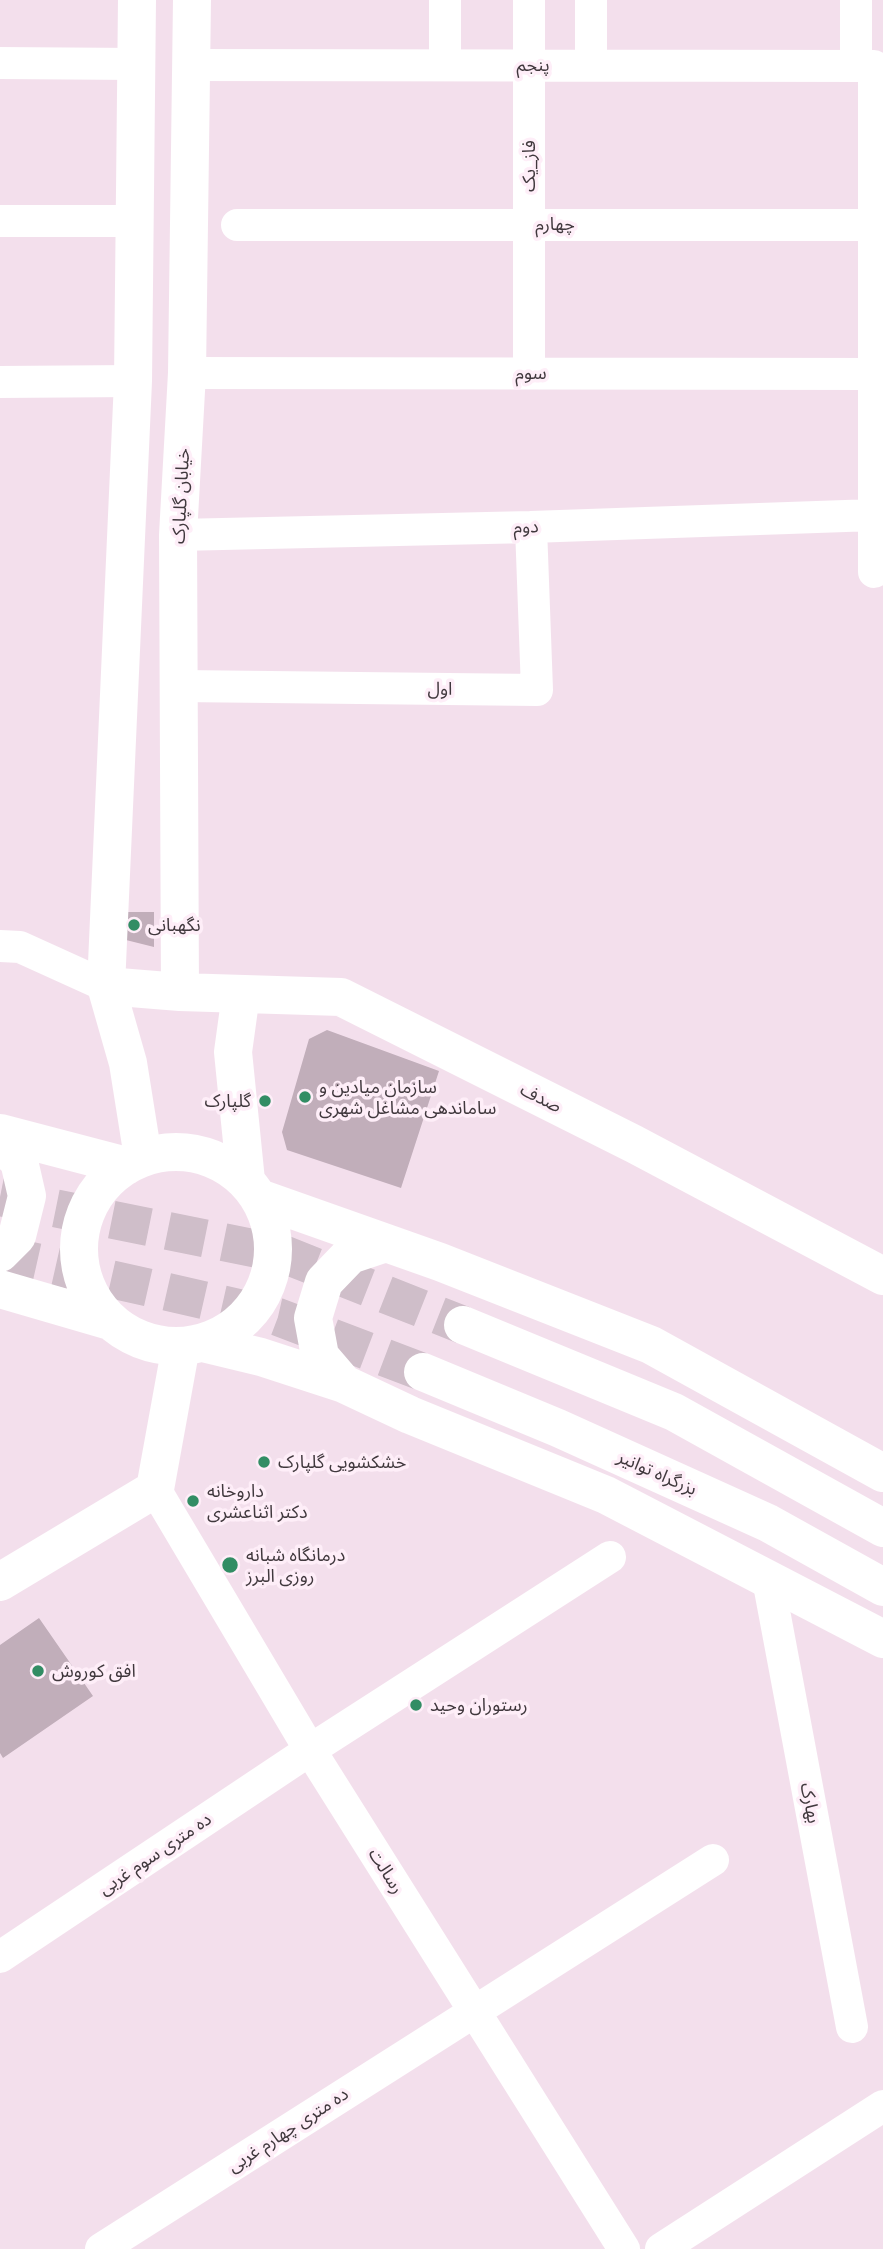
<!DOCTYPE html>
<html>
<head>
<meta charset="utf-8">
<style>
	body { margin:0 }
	canvas { display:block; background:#f3dfec }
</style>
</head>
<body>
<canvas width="883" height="2249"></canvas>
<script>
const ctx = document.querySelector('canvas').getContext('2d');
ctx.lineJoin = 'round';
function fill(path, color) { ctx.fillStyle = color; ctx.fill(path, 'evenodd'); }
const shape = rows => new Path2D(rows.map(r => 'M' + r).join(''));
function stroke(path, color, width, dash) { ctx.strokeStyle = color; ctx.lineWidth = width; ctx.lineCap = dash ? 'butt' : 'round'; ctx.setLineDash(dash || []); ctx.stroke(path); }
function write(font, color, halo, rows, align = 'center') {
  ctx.font = font + ' "Golos Text","Noto Sans Arabic",sans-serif'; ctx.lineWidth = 7; ctx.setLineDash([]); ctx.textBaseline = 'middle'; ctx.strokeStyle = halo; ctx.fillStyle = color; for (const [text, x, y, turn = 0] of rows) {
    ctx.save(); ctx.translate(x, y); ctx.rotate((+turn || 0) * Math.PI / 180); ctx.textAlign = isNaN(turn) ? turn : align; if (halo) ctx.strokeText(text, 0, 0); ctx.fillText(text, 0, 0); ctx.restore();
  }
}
fill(shape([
	[115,912,154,912,154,947,114,937],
	[327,1030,439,1071,401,1188,287,1150,282,1132,309,1039],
	[39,1618,93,1696,3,1758,0,1753,0,1645]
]), '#c1aeba');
stroke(shape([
	[0,1197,283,1254,463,1325],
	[0,1254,278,1317,423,1372]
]), '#cfbec9', 38, [38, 19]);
stroke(shape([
	[0,63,136,64],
	[191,65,874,66,874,572],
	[445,65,445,0],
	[591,65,591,0],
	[856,66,856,0],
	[0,221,134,221],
	[237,225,874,225],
	[187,373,874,374],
	[529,373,529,0],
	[0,382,133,381],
	[178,535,531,527,874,515],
	[180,686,537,690,531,527],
	[0,946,20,947,106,986],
	[155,1489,310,1750,624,2249],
	[768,1579,852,2027],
	[0,1957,310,1750,610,1557],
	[101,2249,713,1860],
	[661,2249,883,2106]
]), '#fff', 32);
stroke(shape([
	[137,0,133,381,106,986,128,1063,143,1157],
	[106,986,180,992,341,997,634,1144,883,1276],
	[180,992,178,535,187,373,192,0],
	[241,994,233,1052,246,1181],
	[0,1582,155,1489,181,1346]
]), '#fff', 38);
stroke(shape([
	[0,1133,126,1166],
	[0,1143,19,1161,27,1196,17,1236,0,1253],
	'79 1249a97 97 0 1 1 194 0a97 97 0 1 1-194 0Z',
	[259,1198,440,1262,651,1345,883,1473],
	[0,1289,110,1321],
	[463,1325,674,1412,883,1528],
	[203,1343,261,1357,344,1384,410,1415,606,1495,883,1639],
	[423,1372,558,1428,768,1523,883,1587],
	[344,1384,320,1356,313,1318,324,1282,350,1255,386,1243]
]), '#fff', 38);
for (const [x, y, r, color] of [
	[134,925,7,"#328d64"],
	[305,1097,7,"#328d64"],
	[265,1101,7,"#328d64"],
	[264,1462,7,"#328d64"],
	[193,1501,7,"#328d64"],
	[230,1565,9,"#328d64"],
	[38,1671,7,"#328d64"],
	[416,1705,7,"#328d64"]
]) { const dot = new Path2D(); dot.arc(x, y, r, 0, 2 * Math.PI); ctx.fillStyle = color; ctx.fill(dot); stroke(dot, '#feeef8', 2.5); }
write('18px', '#40383d', '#feeef8', [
	["پنجم",533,65],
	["فاز_یک",529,166,-90],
	["چهارم",555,224],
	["سوم",531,373],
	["خیابان گلپارک",181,496,-87],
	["دوم",526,527,-2],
	["اول",440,689,1],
	["صدف",541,1098,27],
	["بزرگراه توانیر",657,1473,24],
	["بهارک",810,1803,79],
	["ده متری سوم غربی",155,1854,-34],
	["رسالت",386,1871,58],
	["ده متری چهارم غربی",288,2130,-33]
]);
write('18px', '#40383d', '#feeef8', [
	["نگهبانی",148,925],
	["سازمان میادین و",319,1087],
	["ساماندهی مشاغل شهری",319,1108],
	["گلپارک",251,1101,"right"],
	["خشکشویی گلپارک",278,1462],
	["داروخانه",207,1491],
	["دکتر اثناعشری",207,1512],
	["درمانگاه شبانه",246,1555],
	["روزی البرز",246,1576],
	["افق کوروش",52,1671],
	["رستوران وحید",430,1705]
], 'left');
</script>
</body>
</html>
